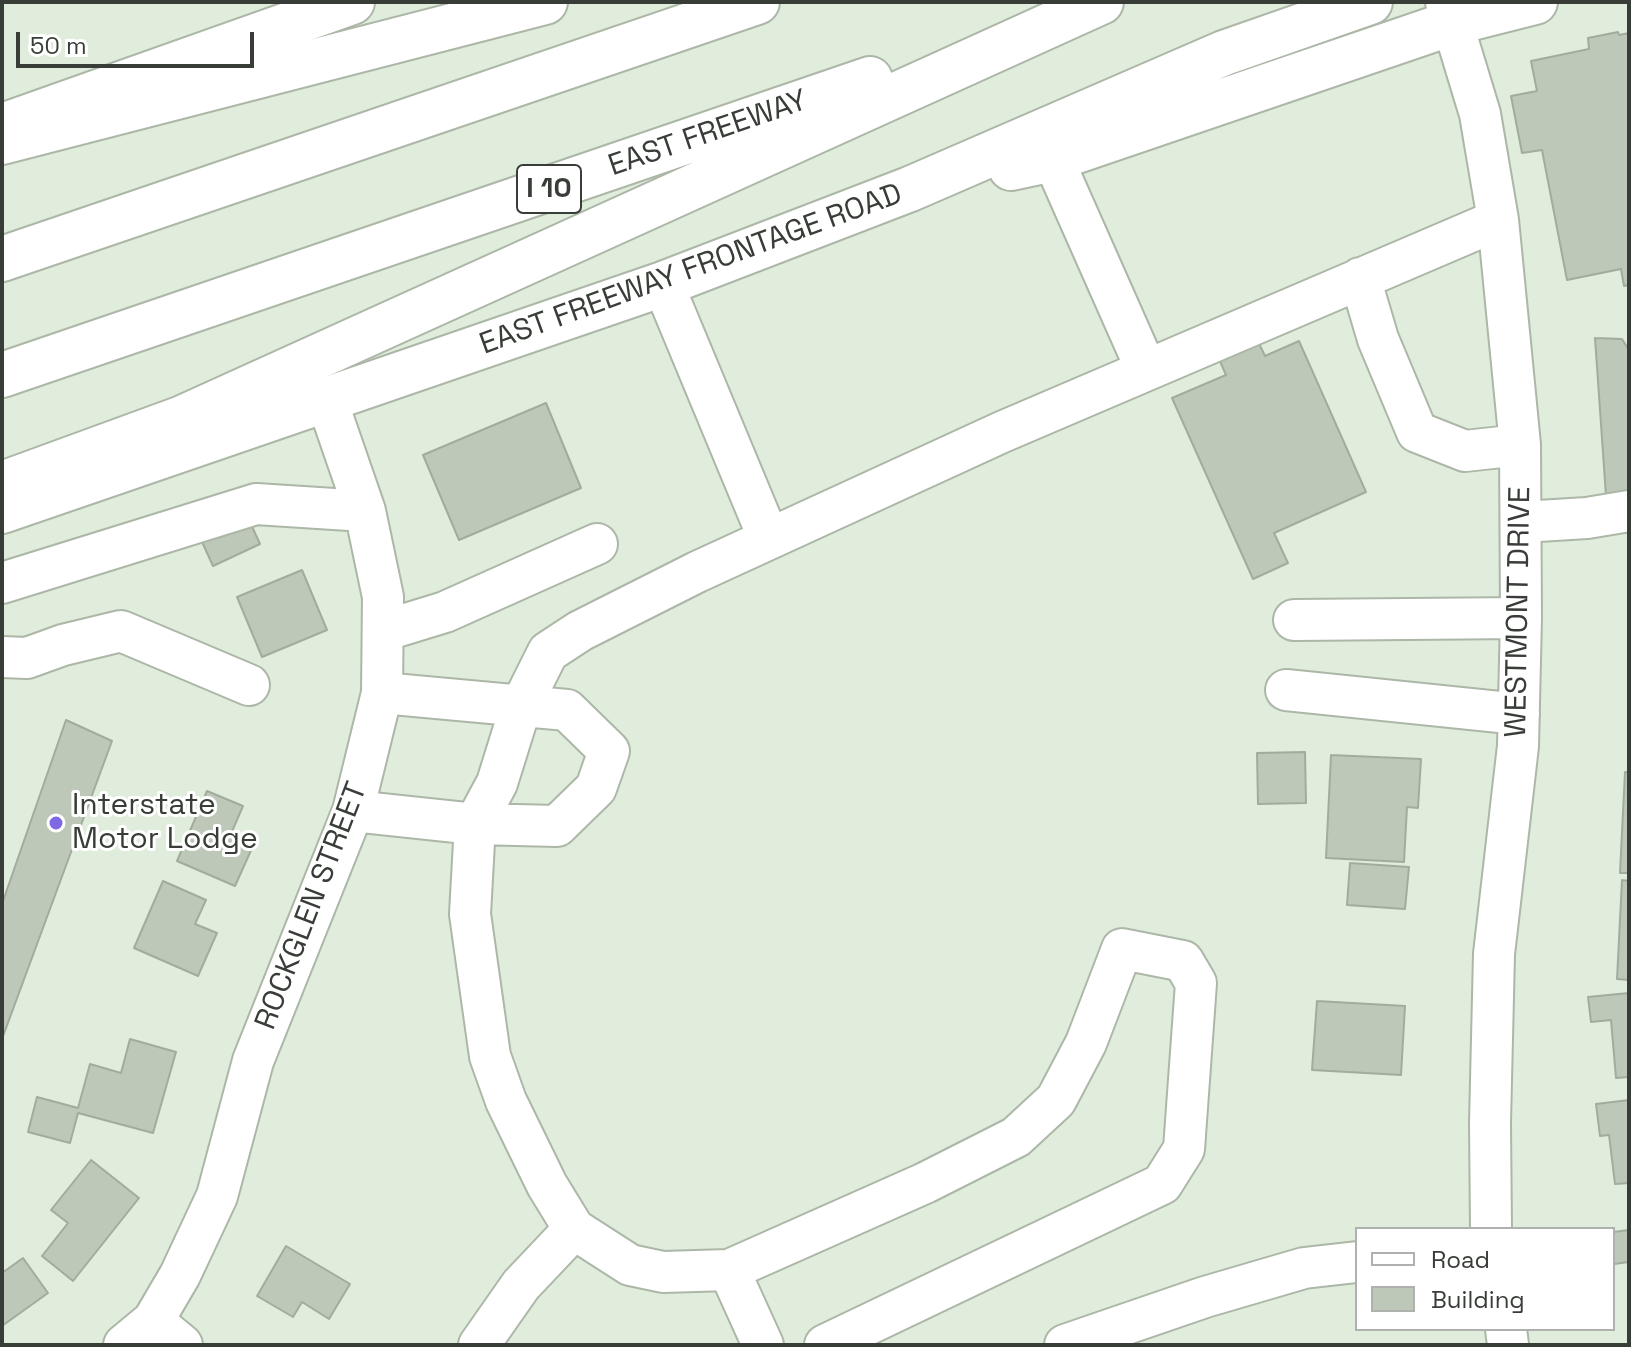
<!DOCTYPE html>
<html>
<head>
<meta charset="utf-8">
<style>
	body { margin:0 }
	#map { position:relative; width:1631px; height:1347px; overflow:hidden; background:#e0ecdc; font-family:"Space Grotesk",sans-serif }
	canvas { display:block }
	.frame { position:absolute; inset:0; border:4px solid #383d37; pointer-events:none }
	.legend { position:absolute; left:1355px; top:1227px; width:260px; height:104px; box-sizing:border-box; background:#fff; border:2px solid #afb1af; margin:0; padding:10px 14px; list-style:none; font-size:24px; color:#383d37 }
	.legend li { display:flex; align-items:center; gap:16px; height:40px }
	.legend b { width:40px; border:2px solid #afb1af }
	.scale { position:absolute; left:16px; top:32px; width:238px; height:36px; box-sizing:border-box; border:4px solid #383d37; border-top:0; padding-left:10px; font-size:24px; line-height:28px; white-space:nowrap; color:#383d37; -webkit-text-stroke:6px #fff; paint-order:stroke }
</style>
</head>
<body>
<div id="map">
<canvas width="1631" height="1347"></canvas>
<div class="frame"></div>
<ul class="legend">
<li><b style="height:10px;background:#fff"></b>Road</li>
<li><b style="height:22px;background:#bdc8b9"></b>Building</li>
</ul>
<div class="scale">50 m</div>
</div>
<script>
const ctx = document.querySelector('canvas').getContext('2d');
ctx.lineJoin = 'round';
function fill(path, color) { ctx.fillStyle = color; ctx.fill(path, 'evenodd'); }
const shape = rows => new Path2D(rows.map(r => 'M' + r).join(''));
function stroke(path, color, width, dash) { ctx.strokeStyle = color; ctx.lineWidth = width; ctx.lineCap = dash ? 'butt' : 'round'; ctx.setLineDash(dash || []); ctx.stroke(path); }
function write(font, color, halo, rows, align = 'center') {
  ctx.font = font + ' "Space Grotesk",sans-serif'; ctx.lineWidth = 6; ctx.setLineDash([]); ctx.textBaseline = 'middle'; ctx.strokeStyle = halo; ctx.fillStyle = color; for (const [text, x, y, turn = 0] of rows) {
    ctx.save(); ctx.translate(x, y); ctx.rotate((+turn || 0) * Math.PI / 180); ctx.textAlign = isNaN(turn) ? turn : align; if (halo) ctx.strokeText(text, 0, 0); ctx.fillText(text, 0, 0); ctx.restore();
  }
}
const building = shape([
	[1618,32,1619,35,1629,33,1629,285,1624,286,1621,269,1567,280,1542,150,1522,153,1511,96,1537,91,1531,61,1589,49,1588,38,1618,32],
	[1255,335,1265,356,1299,341,1366,492,1274,533,1288,563,1253,579,1172,398,1226,375,1216,352,1255,335],
	[1595,338,1622,339,1629,350,1629,492,1606,496,1595,338],
	[546,403,581,488,459,540,423,455,546,403],
	[245,511,260,544,213,566,198,533,245,511],
	[302,570,327,630,262,657,237,597,302,570],
	[66,720,112,741,2,1039,2,904,66,720],
	[1305,752,1306,803,1258,804,1257,753,1305,752],
	[1331,755,1421,759,1418,808,1407,807,1404,862,1326,858,1331,755],
	[1625,772,1629,772,1629,873,1620,873,1625,772],
	[207,791,243,806,230,836,253,846,235,886,177,861,207,791],
	[1350,863,1409,867,1405,909,1347,905,1350,863],
	[1622,880,1629,881,1629,980,1617,979,1622,880],
	[163,881,206,900,195,924,217,933,198,976,134,948,163,881],
	[1629,993,1629,1077,1616,1078,1611,1020,1591,1022,1588,997,1629,993],
	[1317,1001,1405,1006,1401,1075,1312,1070,1317,1001],
	[130,1039,176,1052,153,1133,78,1113,70,1143,28,1132,37,1097,78,1108,90,1064,121,1073,130,1039],
	[1629,1100,1629,1183,1615,1184,1609,1135,1600,1136,1596,1104,1629,1100],
	[91,1160,139,1198,73,1281,42,1256,68,1223,51,1210,91,1160],
	[1629,1230,1629,1262,1614,1264,1613,1232,1629,1230],
	[286,1246,350,1284,329,1319,302,1302,293,1317,257,1296,286,1246],
	[23,1258,48,1293,2,1326,2,1273,23,1258]
]);
fill(building, '#bdc8b9');
stroke(building, '#a1ac9d', 2);
const minor = shape([
	[1446,2,1480,114,1498,220,1520,445,1521,618,1518,746,1494,954,1490,1123,1491,1229],
	[1053,159,1146,369],
	[1360,278,1378,339,1417,432,1465,451,1520,445],
	[663,284,769,539],
	[1522,522,1587,518,1629,511],
	[2,583,256,504,365,511],
	[1294,620,1521,618],
	[383,631,445,612,597,544],
	[2,657,27,658,63,645,121,631,249,685],
	[1286,690,1519,714],
	[353,811,475,824,557,826,596,788,609,751,567,710,382,693],
	[729,1270,763,1345],
	[153,1321,182,1345],
	[1506,1329,1508,1345],
	[124,1345,153,1321,180,1275,217,1196,253,1061,353,811,382,693,383,597,365,511,327,401],
	[479,1345,521,1285,574,1229],
	[825,1345,1162,1184,1184,1149,1196,983,1183,961,1122,949,1086,1043,1056,1100,1016,1137,925,1183,729,1270,663,1272,630,1265,574,1229,547,1185,506,1101,490,1056,470,914,475,824,497,783,521,706,548,652,580,631,697,572,1002,432,1498,220],
	[1065,1345,1205,1297,1304,1268,1357,1262]
]);
const major = shape([
	[8,124,352,2],
	[1011,168,1053,159,1452,23,1535,2],
	[2,511,663,284,910,189,1224,53,1370,2]
]);
const highway = shape([
	[2,142,545,2],
	[2,259,757,2],
	[2,375,870,79],
	[2,484,180,419,1101,2]
]);
stroke(minor, '#acb7a8', 44);
stroke(major, '#acb7a8', 48);
stroke(highway, '#acb7a8', 48);
stroke(minor, '#fff', 40);
stroke(major, '#fff', 44);
stroke(highway, '#fff', 44);
for (const [x, y, r, color] of [
	[56,823,8,"#7e68e3"]
]) { const dot = new Path2D(); dot.arc(x, y, r, 0, 2 * Math.PI); ctx.fillStyle = color; ctx.fill(dot); stroke(dot, '#fff', 3); }
for (const [x, y, w] of [
	[549,189,64]
]) { const box = new Path2D(); box.roundRect(x - w / 2, y - 24, w, 48, 6); ctx.fillStyle = '#fff'; ctx.fill(box); stroke(box, '#383d37', 2); }
write('bold 28px', '#383d37', null, [
	["I 10",549,189]
]);
write('30px', '#383d37', '#fff', [
	["EAST FREEWAY",708,134,-19],
	["EAST FREEWAY FRONTAGE ROAD",691,270,-20],
	["WESTMONT DRIVE",1519,612,-89],
	["ROCKGLEN STREET",312,906,-69]
]);
write('30px', '#383d37', '#fff', [
	["Interstate",72,806],
	["Motor Lodge",72,840]
], 'left');
</script>
</body>
</html>
